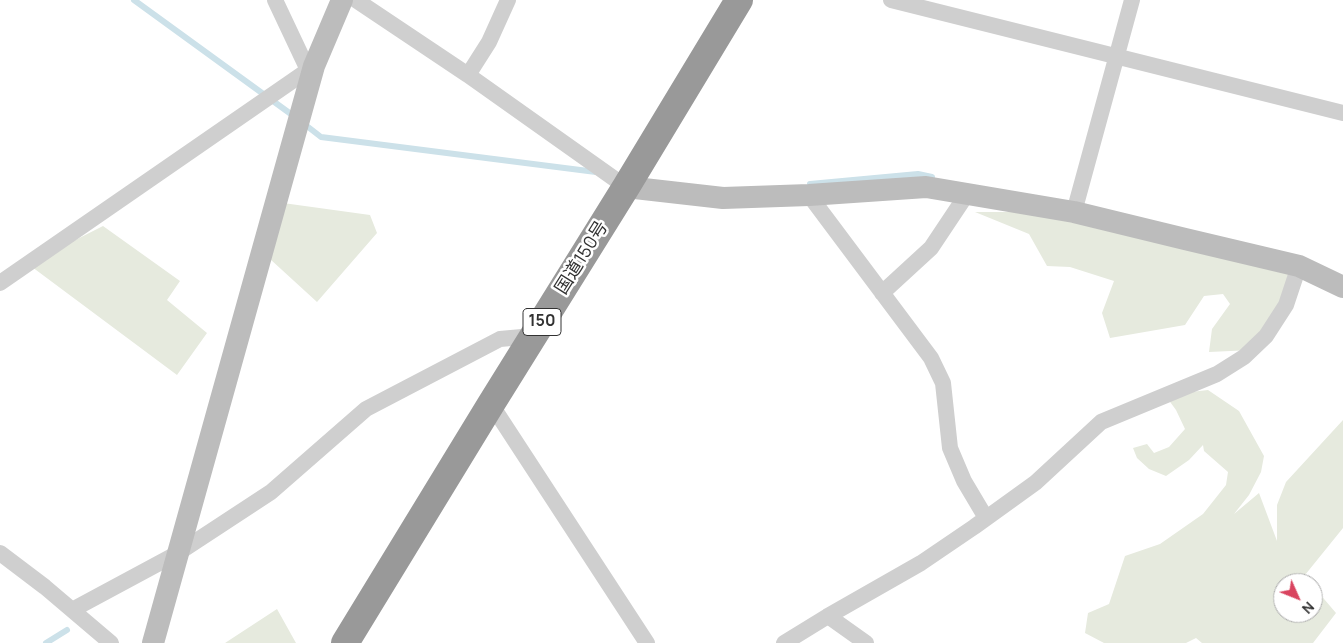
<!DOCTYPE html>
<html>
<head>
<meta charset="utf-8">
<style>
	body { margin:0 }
	#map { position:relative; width:1343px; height:643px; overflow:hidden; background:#fff; font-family:Manrope,sans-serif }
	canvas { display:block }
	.north { position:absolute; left:1273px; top:573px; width:50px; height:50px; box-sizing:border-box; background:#fff; border:1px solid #adadad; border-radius:50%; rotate:134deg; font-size:14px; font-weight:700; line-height:20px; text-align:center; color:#323232 }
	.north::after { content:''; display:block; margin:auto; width:18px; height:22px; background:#d9445f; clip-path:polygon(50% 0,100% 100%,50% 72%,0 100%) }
</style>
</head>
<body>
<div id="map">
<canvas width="1343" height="643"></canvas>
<div class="north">N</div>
</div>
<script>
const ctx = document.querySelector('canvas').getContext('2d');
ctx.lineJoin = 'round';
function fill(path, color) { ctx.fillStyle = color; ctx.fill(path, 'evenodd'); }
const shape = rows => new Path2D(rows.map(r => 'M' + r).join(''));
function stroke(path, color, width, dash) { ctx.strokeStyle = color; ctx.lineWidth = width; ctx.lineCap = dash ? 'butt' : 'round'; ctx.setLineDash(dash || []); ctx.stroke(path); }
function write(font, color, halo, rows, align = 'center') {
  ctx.font = font + ' Manrope,"Noto Sans JP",sans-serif'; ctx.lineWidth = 5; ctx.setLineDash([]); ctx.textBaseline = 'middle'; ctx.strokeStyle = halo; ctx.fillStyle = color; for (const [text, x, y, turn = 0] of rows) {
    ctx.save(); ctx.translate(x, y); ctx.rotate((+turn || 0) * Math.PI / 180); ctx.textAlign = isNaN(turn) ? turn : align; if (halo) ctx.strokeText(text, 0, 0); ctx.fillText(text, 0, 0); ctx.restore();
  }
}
fill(shape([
	[283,203,370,215,377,233,317,302,270,259],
	[975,212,1074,212,1292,273,1273,325,1252,350,1209,352,1212,329,1230,304,1223,294,1204,296,1185,325,1110,338,1102,313,1114,281,1070,267,1047,266,1029,234],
	[103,226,180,281,167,300,207,333,177,375,28,264],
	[1208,390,1239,411,1264,456,1261,472,1249,495,1234,514,1259,493,1277,541,1277,505,1286,482,1343,420,1343,528,1305,575,1311,583,1283,583,1283,613,1313,613,1313,586,1336,613,1313,643,1202,643,1196,638,1186,643,1104,643,1085,633,1088,613,1109,604,1125,556,1160,544,1203,514,1226,485,1228,472,1204,451,1203,445,1189,460,1166,476,1149,469,1137,458,1133,448,1147,444,1154,453,1169,447,1185,429,1176,410,1165,395],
	[277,609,296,643,225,643]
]), '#e6eade');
stroke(shape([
	[134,0,295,117],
	[303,123,321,137,596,172],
	[810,184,918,174,932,177],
	[46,643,67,630]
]), '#cce1e9', 6);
stroke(shape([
	[275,0,308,70],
	[356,0,468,75,626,187],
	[891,0,1343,113],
	[468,75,489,42,508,0],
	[809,195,931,358,943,383,950,448,964,481,986,518],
	[1074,212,1132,0],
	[0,283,314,66],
	[882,293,931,248,967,194],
	[491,404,647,643],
	[0,553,45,587,111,643],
	[72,610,178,553,271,492,366,409,500,339,533,336],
	[828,616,866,643],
	[784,643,828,616,921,563,974,527,1035,483,1101,422,1217,374,1244,357,1266,336,1286,305,1299,266]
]), '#cfcfcf', 16);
stroke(shape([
	[626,187,723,198,809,195,926,187,1074,212,1185,239,1299,266,1343,287],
	[153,643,314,66,342,0]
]), '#bcbcbc', 22);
stroke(shape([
	[345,643,491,404,626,187,739,0]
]), '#999', 28);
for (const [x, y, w] of [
	[542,322,38]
]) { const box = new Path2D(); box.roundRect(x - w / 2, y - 13.5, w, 27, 4); ctx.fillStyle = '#fff'; ctx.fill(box); stroke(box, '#323232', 1); }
write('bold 16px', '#323232', null, [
	["150",542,322]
]);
write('18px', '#323232', '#fff', [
	["国道150号",582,258,-58]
]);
</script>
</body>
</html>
